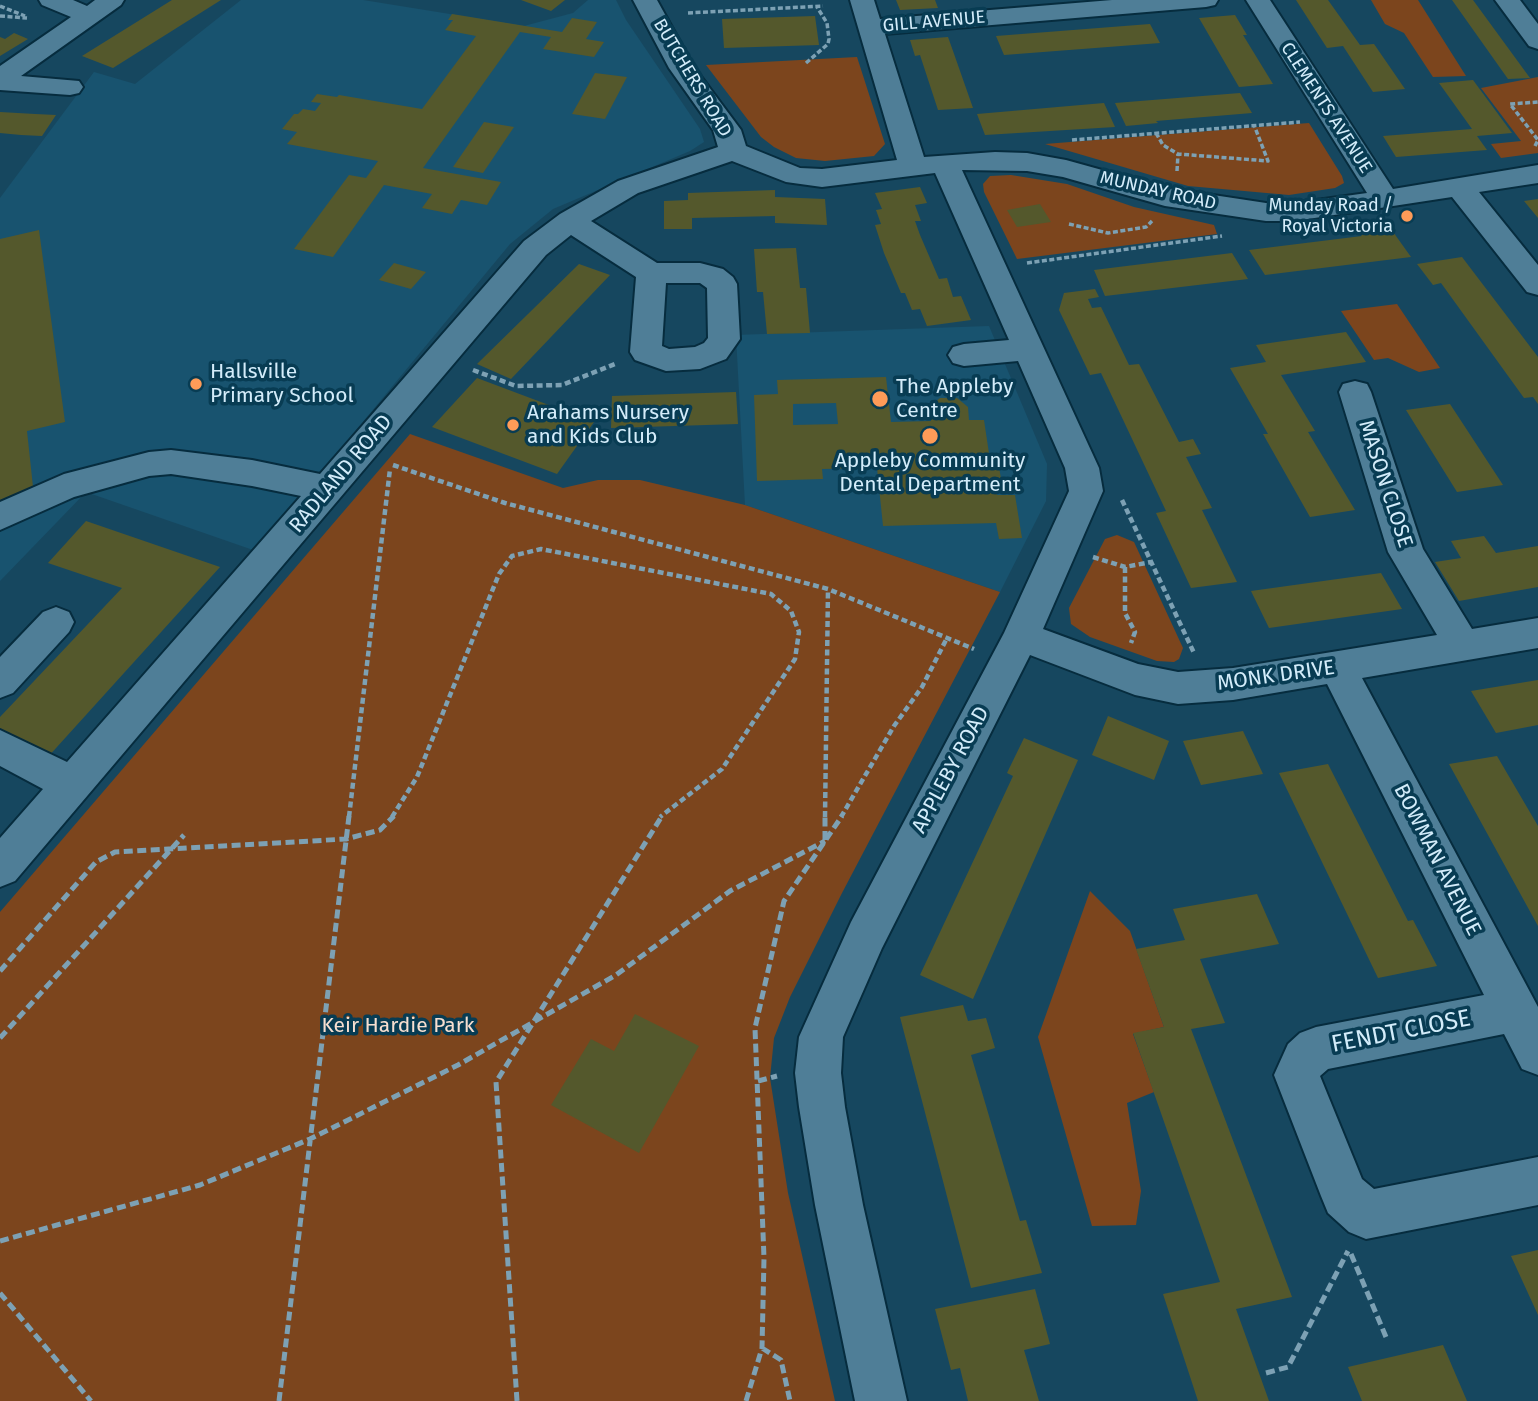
<!DOCTYPE html>
<html>
<head>
<meta charset="utf-8">
<style>
	body { margin:0 }
	canvas { display:block; background:#16475f }
</style>
</head>
<body>
<canvas width="1538" height="1401"></canvas>
<script>
const ctx = document.querySelector('canvas').getContext('2d');
ctx.lineJoin = 'round';
function fill(path, color) { ctx.fillStyle = color; ctx.fill(path, 'evenodd'); }
const shape = rows => new Path2D(rows.map(r => 'M' + r).join(''));
function stroke(path, color, width, dash) { ctx.strokeStyle = color; ctx.lineWidth = width; ctx.lineCap = dash ? 'butt' : 'round'; ctx.setLineDash(dash || []); ctx.stroke(path); }
function write(font, color, halo, rows, align = 'center') {
  ctx.font = font + ' "Fira Sans",sans-serif'; ctx.lineWidth = 7; ctx.setLineDash([]); ctx.textBaseline = 'middle'; ctx.strokeStyle = halo; ctx.fillStyle = color; for (const [text, x, y, turn = 0] of rows) {
    ctx.save(); ctx.translate(x, y); ctx.rotate((+turn || 0) * Math.PI / 180); ctx.textAlign = isNaN(turn) ? turn : align; if (halo) ctx.strokeText(text, 0, 0); ctx.fillText(text, 0, 0); ctx.restore();
  }
}
fill(shape([
	[241,0,363,0,524,26,573,13,588,0,616,0,626,20,700,129,704,142,690,151,553,209,510,244,256,551,86,492,0,581,0,198,94,72,135,84],
	[989,326,1047,464,1046,501,1000,592,745,505,736,335]
]), '#18536f');
fill(shape([
	[1371,0,1418,0,1466,76,1433,77,1404,33,1385,24],
	[857,57,885,144,874,156,825,161,796,158,774,147,761,137,706,65],
	[1538,77,1538,153,1501,158,1491,144,1521,141,1481,88],
	[1309,123,1342,176,1344,183,1335,188,1289,195,1188,186,1045,144],
	[1011,175,1067,184,1134,207,1214,225,1217,234,1017,259,984,192,983,184,990,176],
	[1397,304,1440,368,1419,372,1388,358,1374,360,1341,311],
	[410,434,563,488,598,480,640,480,745,505,1000,592,842,893,790,997,774,1038,770,1078,788,1193,835,1401,0,1401,0,912],
	[1117,535,1134,542,1183,648,1179,659,1174,662,1157,661,1090,637,1071,624,1069,608,1105,539],
	[1090,891,1130,931,1164,1027,1133,1034,1154,1092,1127,1103,1141,1191,1136,1225,1092,1226,1038,1037]
]), '#7c451d');
fill(shape([
	[172,0,221,0,113,68,82,56],
	[521,0,565,0,551,11],
	[896,0,935,0,938,8,900,10],
	[1296,0,1328,0,1360,45,1374,44,1405,89,1373,92,1343,46,1327,48],
	[1452,0,1473,0,1530,78,1508,79],
	[452,14,562,32,572,18,597,22,586,39,604,42,594,57,543,49,551,37,520,32,423,168,501,182,487,205,461,200,452,214,422,208,432,194,384,185,333,257,294,249,349,175,366,178,378,161,287,144,297,132,282,129,294,114,298,114,303,109,315,111,321,103,311,102,317,94,337,97,339,95,422,109,476,36,445,30,453,20,448,20],
	[1235,15,1247,35,1243,35,1273,84,1239,87,1199,18],
	[815,16,819,45,724,48,722,19],
	[1150,24,1160,43,1004,55,996,36],
	[14,33,28,39,0,56,0,37,5,39],
	[948,37,953,51,973,108,938,110,920,55,915,56,910,40],
	[595,73,627,77,605,119,572,114],
	[1473,80,1512,133,1477,136,1487,150,1396,157,1383,136,1472,129,1439,83],
	[1240,93,1252,113,1156,121,1158,123,1126,126,1115,103],
	[1104,103,1115,127,985,135,977,114],
	[0,112,35,114,56,115,42,136,21,135,0,133],
	[484,122,514,127,483,173,453,167],
	[920,187,927,203,915,205,921,221,915,221,920,235,939,279,947,278,953,297,961,296,971,320,927,326,920,309,912,310,905,293,901,293,884,253,875,225,881,224,876,210,882,209,875,193],
	[775,190,775,197,825,199,827,225,775,223,775,216,692,218,692,229,664,229,664,201,688,200,688,193],
	[1538,199,1538,218,1524,201],
	[1040,204,1051,222,1017,227,1007,210],
	[1391,229,1411,257,1265,275,1249,250,1362,236,1359,233],
	[39,230,65,422,27,431,34,496,0,504,0,239],
	[796,248,800,288,806,288,810,333,767,334,763,292,757,292,754,249],
	[1232,253,1248,279,1105,296,1094,270],
	[1462,257,1538,357,1538,404,1533,397,1524,398,1441,283,1433,285,1417,264],
	[394,263,426,272,411,289,379,280],
	[579,264,610,275,511,379,477,364],
	[1095,289,1099,297,1088,299,1092,308,1101,307,1129,365,1139,364,1179,442,1193,439,1201,454,1186,457,1212,508,1202,510,1237,582,1191,588,1156,513,1166,511,1101,373,1090,375,1059,310,1064,293],
	[1346,332,1366,362,1281,375,1315,431,1308,432,1355,510,1310,517,1263,434,1268,434,1230,368,1266,362,1256,345],
	[886,377,891,422,931,421,929,407,940,398,957,398,968,407,969,420,984,420,990,460,998,460,1001,479,995,479,997,495,1015,495,1022,538,999,539,996,523,883,526,877,468,822,469,823,479,757,481,754,395,778,394,777,380],
	[836,403,838,424,793,425,793,404],
	[477,378,594,422,557,474,432,427],
	[736,392,738,424,611,428,612,396],
	[1450,404,1503,485,1457,492,1406,410],
	[86,521,220,567,47,758,0,730,0,717,122,588,48,563],
	[1484,536,1496,553,1538,546,1538,587,1459,601,1435,562,1461,558,1451,541],
	[1381,573,1402,609,1269,628,1251,591],
	[1538,680,1538,725,1496,733,1471,691],
	[1108,716,1169,741,1154,780,1092,755],
	[1243,731,1263,774,1201,785,1183,741],
	[1024,738,1078,760,973,999,920,975,1013,776,1007,773],
	[1497,756,1538,826,1538,926,1449,764],
	[1328,764,1408,921,1413,920,1437,966,1378,978,1279,773],
	[1257,894,1279,944,1200,959,1225,1023,1191,1029,1292,1297,1236,1309,1269,1401,1198,1401,1163,1294,1220,1282,1133,1033,1164,1027,1136,949,1185,940,1173,909],
	[963,1005,968,1021,986,1018,995,1048,971,1055,1020,1221,1026,1220,1042,1273,971,1288,900,1017],
	[635,1014,699,1046,639,1153,551,1105,591,1039,614,1051],
	[1538,1250,1538,1315,1511,1256],
	[1035,1289,1050,1344,1024,1350,1039,1401,968,1401,960,1368,951,1370,935,1309],
	[1443,1345,1467,1401,1362,1401,1348,1367]
]), '#54582c');
const minor = shape([
	[39,0,73,0,87,6,95,0,124,0,121,5,21,76,79,81,83,87,79,93,70,95,0,90,0,66,71,17,42,5,39,0],
	[633,0,657,0,694,67,741,130,746,146,800,168,822,169,897,160,850,0,874,0,880,19,1112,0,1218,0,1215,5,1206,7,885,34,924,157,995,152,1027,153,1066,160,1167,188,1266,203,1295,203,1367,193,1246,0,1270,0,1393,189,1538,165,1538,183,1479,192,1538,265,1538,295,1527,292,1452,197,1295,221,1266,221,1165,206,1063,177,1027,171,962,170,1099,468,1103,491,1043,629,1138,664,1178,672,1233,668,1437,635,1388,552,1339,392,1343,384,1355,381,1367,384,1371,392,1423,549,1472,629,1538,618,1538,648,1362,678,1538,1007,1538,1075,1522,1069,1504,1034,1328,1069,1320,1076,1362,1179,1374,1189,1538,1157,1538,1205,1366,1239,1349,1232,1328,1213,1321,1196,1274,1075,1288,1044,1300,1033,1316,1027,1484,995,1327,684,1233,700,1178,704,1135,695,1030,655,882,948,843,1037,841,1073,845,1107,863,1205,907,1401,855,1401,815,1205,799,1107,795,1073,799,1037,851,922,1004,633,1069,491,1065,468,1018,361,964,366,953,363,948,355,953,347,964,344,1009,340,935,173,822,187,786,182,732,161,638,193,591,221,657,263,700,263,723,269,733,277,737,284,740,339,726,359,700,369,666,371,635,360,630,352,636,277,571,235,546,255,15,881,0,887,0,838,43,789,0,766,0,730,67,762,301,496,252,486,171,474,149,476,74,497,0,530,0,502,64,474,149,452,171,450,252,460,320,474,524,241,560,214,618,181,718,147,713,130,669,68,633,0],
	[666,283,700,283,707,288,708,338,704,343,695,347,669,349,662,346,666,283],
	[1495,0,1520,0,1538,24,1538,49,1529,46,1495,0],
	[56,607,69,612,74,622,69,632,13,693,0,698,0,657,43,612,56,607]
]);
stroke(minor, '#062c3e', 4);
stroke(shape([
	[0,6,25,16],
	[688,13,823,6],
	[0,16,27,18],
	[806,63,828,44,829,39,827,23,817,7],
	[1156,133,1163,145,1178,154,1268,161,1254,125],
	[1072,140,1300,122],
	[1535,146,1538,140,1510,104,1538,102],
	[1177,171,1178,154],
	[1069,224,1108,233,1146,227,1152,221],
	[1027,263,1222,236]
]), '#7da1b4', 3.5, [5, 2.5]);
stroke(shape([
	[473,370,516,386,562,385,615,364],
	[393,465,505,503,828,589,974,649],
	[1122,500,1194,653],
	[1093,557,1125,567,1151,562],
	[1125,567,1125,613,1135,632,1131,643],
	[349,817,390,469],
	[392,817,417,777,499,574,512,556,541,549,771,594,791,611,799,632,795,659,722,769,660,817],
	[825,817,828,589],
	[841,817,894,726,922,687,947,638]
]), '#7da1b4', 4.5, [6, 3.5]);
stroke(shape([
	[825,840,825,816],
	[0,971,96,862,115,852,346,839,380,830,394,816],
	[0,1038,184,835],
	[758,1081,777,1076],
	[0,1241,200,1185,310,1139,458,1065,616,975,730,891,825,841],
	[1351,1254,1386,1337],
	[0,1293,91,1401],
	[762,1348,781,1360,790,1401],
	[1266,1373,1288,1367,1348,1251],
	[279,1401,349,816],
	[517,1401,496,1082,662,816],
	[746,1401,762,1348,764,1258,755,1028,784,901,842,816]
]), '#7da1b4', 5, [9, 4.5]);
fill(minor, '#4f7e97');
for (const [x, y, r, color] of [
	[1407,216,7,"#fe9b58"],
	[196,384,7,"#fe9b58"],
	[880,399,9,"#fe9b58"],
	[513,425,7,"#fe9b58"],
	[930,436,9,"#fe9b58"]
]) { const dot = new Path2D(); dot.arc(x, y, r, 0, 2 * Math.PI); ctx.fillStyle = color; ctx.fill(dot); stroke(dot, '#083c53', 2.5); }
write('18px', '#d3ecfa', '#083c53', [
	["GILL AVENUE",934,22,-5],
	["BUTCHERS ROAD",692,78,59],
	["CLEMENTS AVENUE",1326,108,57],
	["MUNDAY ROAD",1158,191,13]
]);
write('18px', '#d3ecfa', '#083c53', [
	["Munday Road /",1393,206],
	["Royal Victoria",1393,227]
], 'right');
write('21px', '#d3ecfa', '#083c53', [
	["Hallsville",210,372],
	["Primary School",210,396],
	["The Appleby",896,387],
	["Centre",896,411],
	["Arahams Nursery",527,413],
	["and Kids Club",527,437],
	["Appleby Community",930,461,"center"],
	["Dental Department",930,485,"center"]
], 'left');
write('21px', '#d3ecfa', '#083c53', [
	["RADLAND ROAD",341,474,-50],
	["MASON CLOSE",1385,484,72],
	["MONK DRIVE",1276,676,-8],
	["APPLEBY ROAD",951,770,-62],
	["BOWMAN AVENUE",1437,860,63]
]);
write('21px', '#f7dfd0', '#083c53', [
	["Keir Hardie Park",398,1026]
]);
write('24px', '#d3ecfa', '#083c53', [
	["FENDT CLOSE",1401,1032,-11]
]);
</script>
</body>
</html>
